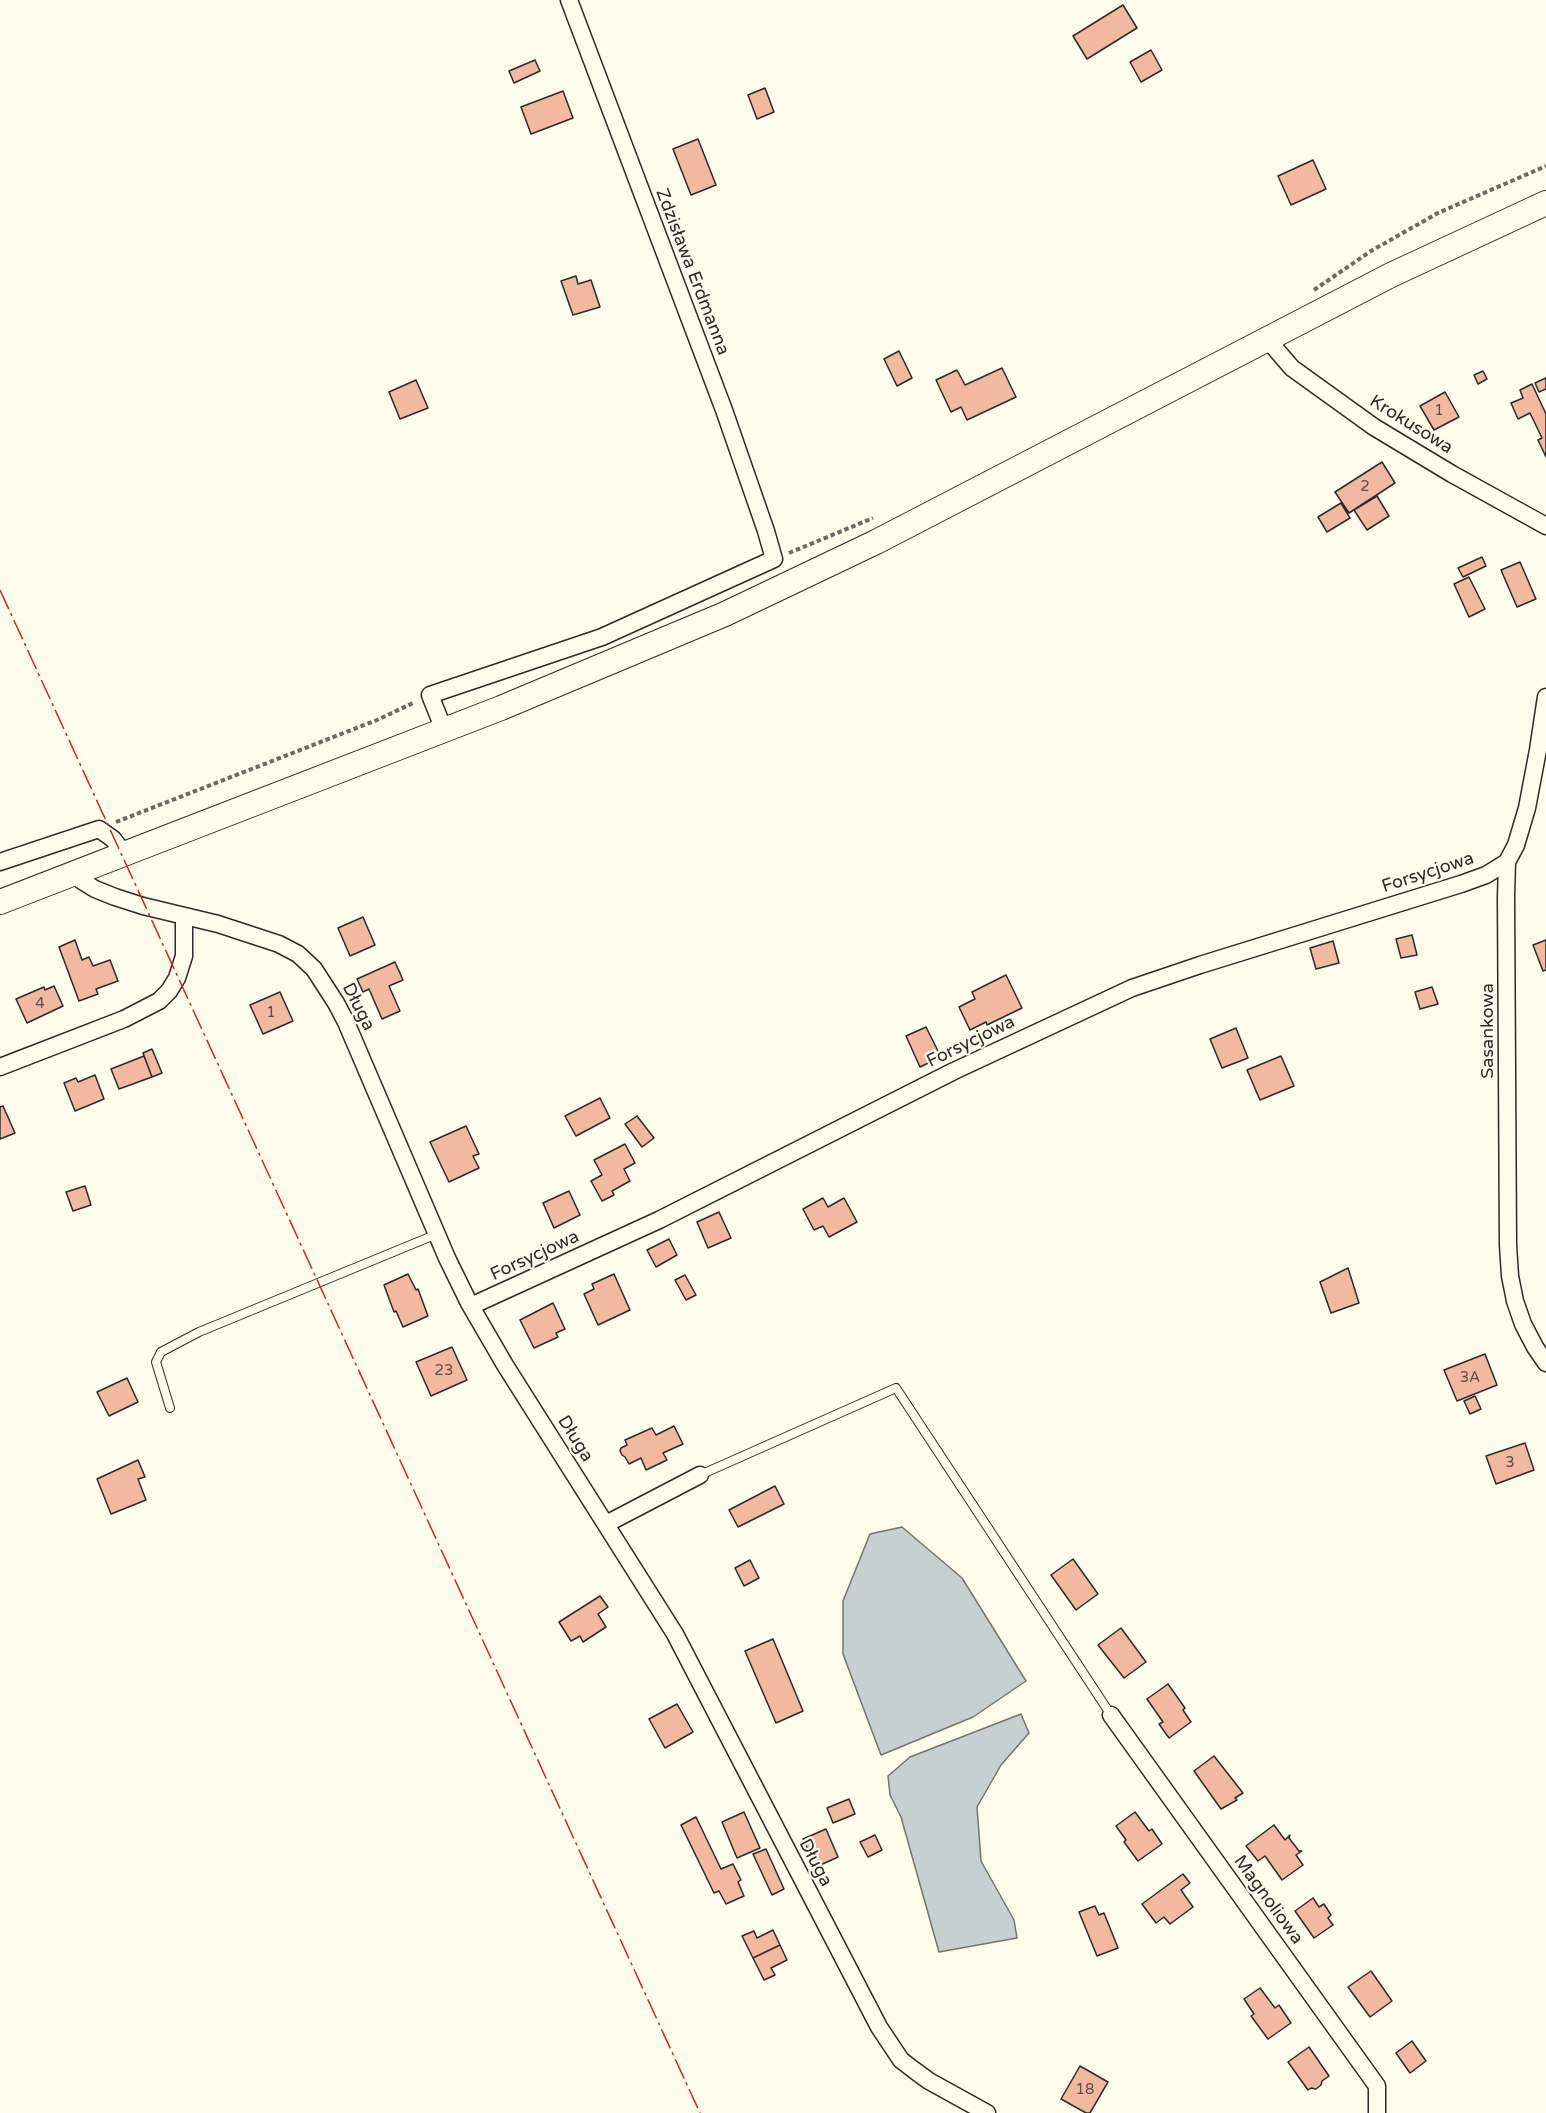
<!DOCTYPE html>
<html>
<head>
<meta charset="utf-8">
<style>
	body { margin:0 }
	canvas { display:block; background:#fdfbea }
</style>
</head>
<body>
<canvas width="1546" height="2113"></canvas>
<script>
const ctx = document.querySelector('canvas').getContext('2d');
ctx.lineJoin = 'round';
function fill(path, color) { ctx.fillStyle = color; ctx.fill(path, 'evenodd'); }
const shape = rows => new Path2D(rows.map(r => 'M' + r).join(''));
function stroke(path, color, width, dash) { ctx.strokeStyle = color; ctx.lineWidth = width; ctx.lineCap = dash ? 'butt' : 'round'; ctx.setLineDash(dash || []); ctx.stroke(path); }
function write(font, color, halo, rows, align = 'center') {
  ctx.font = font + ' "Varela Round",sans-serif'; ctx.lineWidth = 4.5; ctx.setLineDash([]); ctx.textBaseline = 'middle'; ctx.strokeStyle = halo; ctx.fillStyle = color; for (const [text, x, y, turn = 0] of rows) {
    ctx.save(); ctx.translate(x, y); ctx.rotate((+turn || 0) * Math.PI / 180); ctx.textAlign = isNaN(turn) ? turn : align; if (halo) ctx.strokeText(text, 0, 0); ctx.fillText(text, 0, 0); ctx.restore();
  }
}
const water = shape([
	[902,1527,962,1578,1026,1681,973,1717,881,1755,843,1654,843,1601,870,1534,902,1527],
	[1021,1714,1029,1733,1001,1765,977,1807,981,1861,1014,1920,1017,1938,939,1952,901,1817,890,1795,888,1776,910,1757,1021,1714]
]);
fill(water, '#c7d0d0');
stroke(water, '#74746e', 1.5);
const building = shape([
	[1123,5,1137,28,1087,59,1073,36,1123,5],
	[1151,50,1162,70,1141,82,1130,62,1151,50],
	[535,60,540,71,514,83,509,71,535,60],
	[765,88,774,112,757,119,748,95,765,88],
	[563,91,573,118,531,134,521,107,563,91],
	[698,139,716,185,691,195,673,149,698,139],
	[1313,160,1326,189,1291,205,1278,176,1313,160],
	[576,276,578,284,591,280,600,307,573,315,561,281,576,276],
	[899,351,912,378,897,386,884,359,899,351],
	[1002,368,1016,397,967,420,961,407,951,412,936,380,957,370,965,385,1002,368],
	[1483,371,1487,379,1478,384,1474,375,1483,371],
	[1546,378,1546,389,1539,392,1535,383,1546,378],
	[416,380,428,408,400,419,389,392,416,380],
	[1532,384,1546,414,1546,457,1538,440,1542,438,1530,413,1518,419,1511,403,1523,398,1520,390,1532,384],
	[1445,392,1459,417,1434,430,1420,406,1445,392],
	[1382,462,1395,483,1349,513,1335,492,1382,462],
	[1377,496,1389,516,1367,530,1354,510,1377,496],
	[1341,503,1350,518,1327,532,1318,517,1341,503],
	[1482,557,1486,566,1463,577,1458,568,1482,557],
	[1520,562,1536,599,1517,607,1501,570,1520,562],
	[1469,577,1485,609,1469,617,1454,584,1469,577],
	[363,917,375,945,350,956,338,928,363,917],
	[1412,935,1417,955,1401,958,1396,939,1412,935],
	[75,940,82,960,89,957,93,966,110,960,118,981,96,989,98,994,79,1001,59,947,75,940],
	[1546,940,1546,970,1543,971,1533,945,1546,940],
	[1333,941,1339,963,1316,969,1310,948,1333,941],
	[395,962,403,980,389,986,400,1011,382,1019,369,989,363,992,357,979,395,962],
	[1006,975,1022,1008,987,1025,986,1022,970,1030,959,1007,975,999,972,992,1006,975],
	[54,986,63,1006,27,1023,16,999,44,987,45,990,54,986],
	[1432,987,1438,1004,1420,1009,1415,992,1432,987],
	[280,992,293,1021,263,1034,250,1005,280,992],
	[926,1027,941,1057,920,1067,906,1036,926,1027],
	[1236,1028,1248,1058,1222,1068,1210,1039,1236,1028],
	[152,1049,162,1073,152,1077,143,1053,152,1049],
	[144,1056,152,1077,119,1089,111,1069,144,1056],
	[1281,1056,1294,1086,1260,1100,1247,1070,1281,1056],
	[95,1075,104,1099,75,1111,64,1083,76,1078,78,1082,95,1075],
	[600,1098,610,1118,576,1136,565,1116,600,1098],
	[3,1106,15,1133,0,1139,0,1107,3,1106],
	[637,1116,654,1138,642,1147,625,1124,637,1116],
	[466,1126,479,1154,473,1156,479,1168,449,1182,430,1142,466,1126],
	[625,1144,635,1163,624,1169,630,1181,612,1191,614,1195,602,1201,591,1181,602,1175,594,1160,625,1144],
	[85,1186,91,1205,73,1211,66,1192,85,1186],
	[569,1191,580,1215,554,1228,543,1203,569,1191],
	[823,1198,828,1207,844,1198,857,1222,829,1237,823,1226,814,1230,803,1209,823,1198],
	[719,1212,731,1238,708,1248,697,1222,719,1212],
	[669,1239,677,1255,656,1267,647,1250,669,1239],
	[1348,1268,1359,1303,1331,1313,1320,1282,1348,1268],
	[408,1274,416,1290,418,1289,428,1316,403,1327,396,1311,394,1312,384,1285,408,1274],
	[614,1274,630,1310,598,1325,584,1294,594,1289,592,1284,614,1274],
	[685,1275,696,1295,686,1300,675,1280,685,1275],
	[553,1303,565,1329,556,1333,558,1337,534,1348,520,1320,553,1303],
	[452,1347,467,1380,431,1396,416,1362,452,1347],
	[1485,1354,1497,1385,1457,1401,1444,1370,1485,1354],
	[127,1378,138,1402,109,1416,97,1392,127,1378],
	[1475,1396,1481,1409,1470,1414,1464,1401,1475,1396],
	[674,1426,683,1444,663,1453,667,1460,646,1470,641,1458,629,1464,625,1457,622,1455,620,1451,621,1448,627,1445,625,1440,652,1428,656,1435,674,1426],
	[1525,1443,1534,1470,1496,1484,1486,1456,1525,1443],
	[138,1460,145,1477,138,1479,146,1500,111,1514,97,1479,138,1460],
	[775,1486,784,1504,738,1527,729,1510,775,1486],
	[1073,1559,1098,1594,1076,1610,1051,1575,1073,1559],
	[750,1560,759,1578,744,1586,735,1568,750,1560],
	[600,1596,608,1607,598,1614,606,1627,583,1642,580,1636,571,1641,559,1622,600,1596],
	[1121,1628,1146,1662,1124,1678,1098,1645,1121,1628],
	[773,1639,803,1711,776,1723,745,1651,773,1639],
	[1168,1684,1185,1708,1183,1710,1191,1722,1169,1738,1159,1724,1163,1722,1147,1699,1168,1684],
	[677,1704,693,1732,665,1748,649,1719,677,1704],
	[1214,1756,1243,1793,1235,1798,1237,1800,1221,1809,1194,1771,1214,1756],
	[849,1799,855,1814,833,1823,827,1808,849,1799],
	[744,1812,760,1848,737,1858,722,1822,744,1812],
	[1135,1812,1149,1831,1152,1829,1162,1844,1138,1861,1124,1842,1126,1840,1116,1826,1135,1812],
	[696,1817,721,1869,733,1864,741,1880,738,1882,744,1896,726,1904,719,1891,714,1893,681,1825,696,1817],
	[1274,1825,1285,1840,1290,1835,1289,1838,1299,1851,1302,1851,1296,1855,1303,1865,1282,1880,1265,1856,1258,1861,1246,1846,1274,1825],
	[826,1829,838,1857,816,1867,803,1839,826,1829],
	[875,1835,882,1850,868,1857,860,1842,875,1835],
	[766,1849,784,1889,772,1895,753,1854,766,1849],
	[1183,1874,1190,1883,1181,1890,1193,1907,1170,1924,1164,1917,1156,1923,1142,1904,1183,1874],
	[1313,1898,1319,1907,1324,1904,1331,1915,1328,1918,1333,1925,1314,1938,1295,1911,1313,1898],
	[1095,1906,1099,1915,1104,1913,1118,1948,1097,1956,1079,1912,1095,1906],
	[773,1930,780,1945,753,1958,742,1936,754,1931,757,1938,773,1930],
	[780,1945,787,1960,771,1968,775,1975,764,1980,753,1958,780,1945],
	[1371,1971,1392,2001,1370,2017,1348,1987,1371,1971],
	[1260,1988,1275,2008,1279,2005,1291,2023,1268,2039,1251,2016,1254,2014,1244,1999,1260,1988],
	[1412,2041,1426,2061,1410,2073,1396,2053,1412,2041],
	[1309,2047,1329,2076,1322,2081,1321,2085,1316,2089,1311,2088,1308,2090,1288,2062,1309,2047],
	[1080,2066,1108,2082,1090,2113,1086,2113,1061,2099,1080,2066]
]);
fill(building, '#f2b8a0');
stroke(building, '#2b2b2b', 1.5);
const service = shape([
	[170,1408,156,1362,161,1352,199,1332,437,1234],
	[700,1475,896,1388,1111,1715]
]);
const minor = shape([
	[1267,339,1292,368,1374,427,1452,474,1546,526],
	[1546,697,1538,750,1527,808,1516,845,1507,862,1506,897,1508,1245,1510,1276,1515,1301,1523,1324,1535,1347,1546,1363],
	[444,730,430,695,602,637,774,559,766,531,724,410,569,0],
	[0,862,99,829,113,839,124,853],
	[77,872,82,881,95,889,115,897,143,906,218,924,279,944,298,954,314,969,336,1003,346,1022,447,1258,469,1303,505,1365,675,1634,879,2027,901,2060,914,2070,929,2081,987,2113],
	[0,1067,124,1019,159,1001,169,991,177,978,184,956,184,916],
	[471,1306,659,1220,954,1071,1132,988,1200,965,1461,884,1486,875,1507,862],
	[606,1524,700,1475],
	[1111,1715,1377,2086,1377,2113]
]);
const secondary = shape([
	[0,902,501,708,725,614,876,542,1391,275,1546,203]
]);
stroke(service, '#2b2b2b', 10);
stroke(minor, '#2b2b2b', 19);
stroke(secondary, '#2b2b2b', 26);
stroke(shape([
	[1314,290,1371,251,1438,213,1546,166],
	[789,553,873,518],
	[116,822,377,720,415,702]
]), '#6a6964', 4, [4.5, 3]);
stroke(service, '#fdfbea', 8);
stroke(minor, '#fdfbea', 16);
stroke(secondary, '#fdfbea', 24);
stroke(shape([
	[0,590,700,2113]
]), '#c62828', 1.5, [21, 4.5, 3, 4.5]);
write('15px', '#5d4e48', null, [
	["1",1439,411],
	["2",1365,487],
	["4",40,1004],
	["1",271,1013],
	["23",444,1371],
	["3A",1470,1378],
	["3",1510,1463],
	["18",1085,2090]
]);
write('18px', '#2b2b2b', '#fdfbea', [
	["Zdzisława Erdmanna",692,272,69],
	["Krokusowa",1411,425,32],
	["Forsycjowa",1428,873,-18],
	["Długa",358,1007,63],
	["Sasankowa",1488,1031,-90],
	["Forsycjowa",971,1042,-26],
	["Forsycjowa",535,1256,-25],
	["Długa",575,1439,58],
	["Długa",815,1863,62],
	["Magnoliowa",1268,1900,54]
]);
</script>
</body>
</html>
